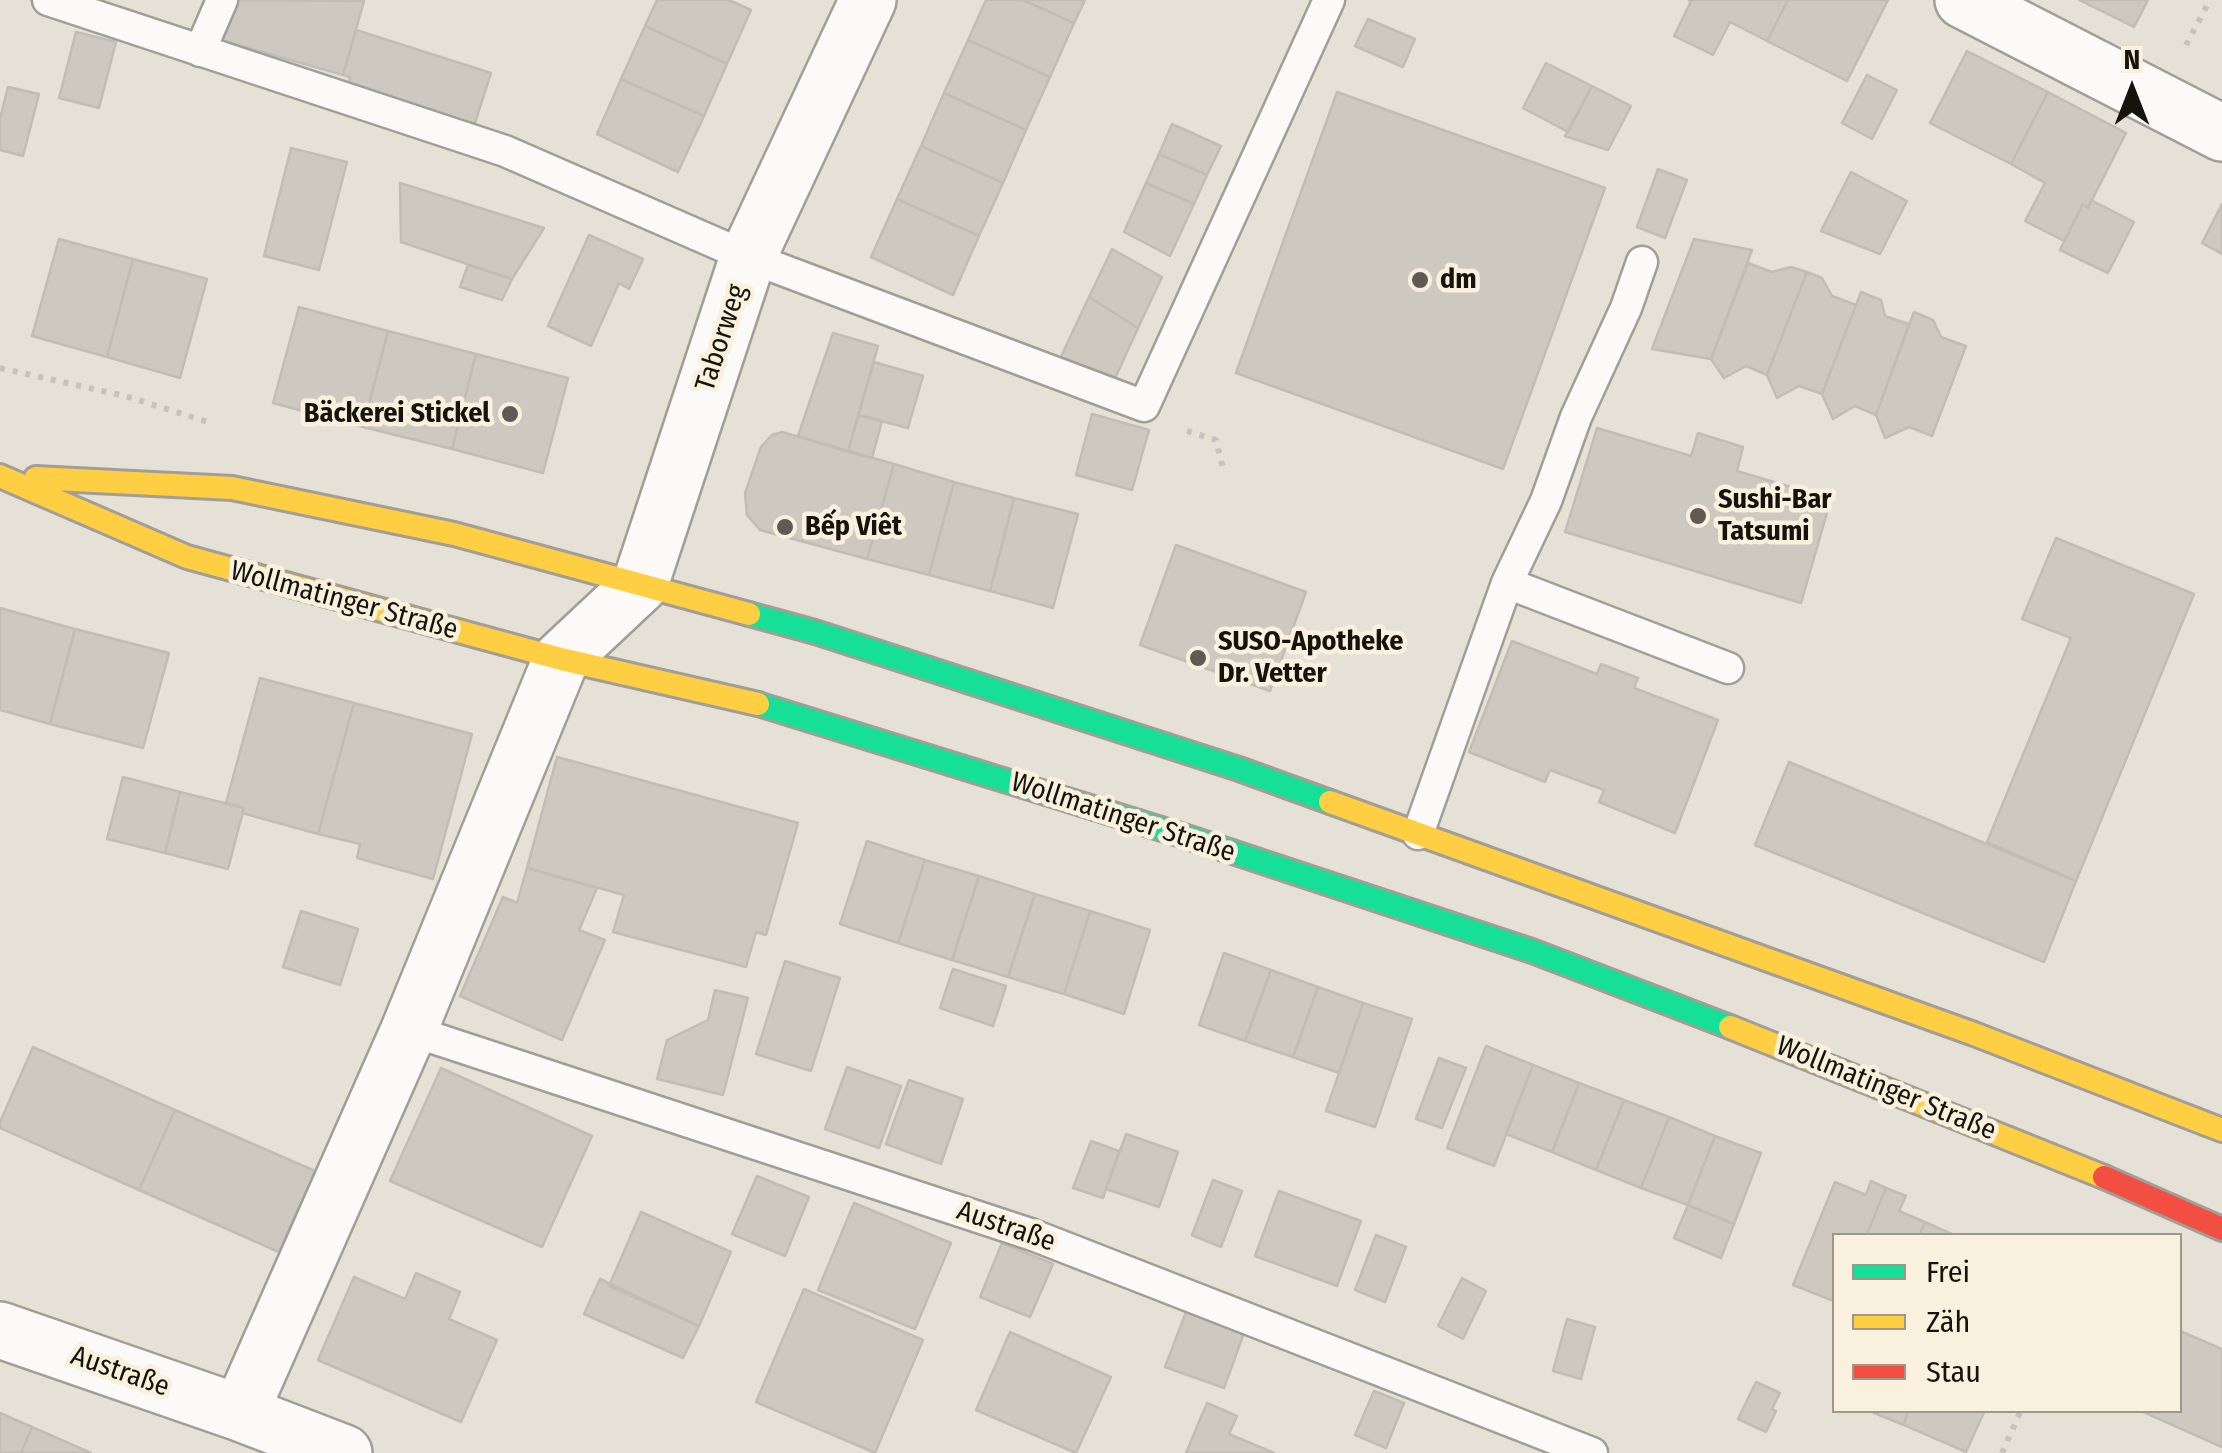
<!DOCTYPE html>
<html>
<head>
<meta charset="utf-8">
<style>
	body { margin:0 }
	#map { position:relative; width:2222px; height:1453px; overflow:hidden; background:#e6e1d7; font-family:"Fira Sans Condensed",sans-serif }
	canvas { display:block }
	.legend { position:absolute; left:1832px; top:1233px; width:350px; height:180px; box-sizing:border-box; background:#f9f1de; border:2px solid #9e988a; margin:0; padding:12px 18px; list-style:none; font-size:30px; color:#16130d }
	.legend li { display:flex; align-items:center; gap:20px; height:50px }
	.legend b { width:50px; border:2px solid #9e988a }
	.north { position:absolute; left:2082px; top:40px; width:100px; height:100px; -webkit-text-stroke:8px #f9f1de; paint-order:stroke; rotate:0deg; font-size:28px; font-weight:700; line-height:40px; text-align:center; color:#16130d }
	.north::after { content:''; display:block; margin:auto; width:35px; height:45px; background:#16130d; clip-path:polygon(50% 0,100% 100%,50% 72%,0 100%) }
</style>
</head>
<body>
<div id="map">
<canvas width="2222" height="1453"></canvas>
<ul class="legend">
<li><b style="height:12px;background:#16e098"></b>Frei</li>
<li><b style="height:12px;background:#ffcf43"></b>Zäh</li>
<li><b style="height:12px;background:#f24e42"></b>Stau</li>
</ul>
<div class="north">N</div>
</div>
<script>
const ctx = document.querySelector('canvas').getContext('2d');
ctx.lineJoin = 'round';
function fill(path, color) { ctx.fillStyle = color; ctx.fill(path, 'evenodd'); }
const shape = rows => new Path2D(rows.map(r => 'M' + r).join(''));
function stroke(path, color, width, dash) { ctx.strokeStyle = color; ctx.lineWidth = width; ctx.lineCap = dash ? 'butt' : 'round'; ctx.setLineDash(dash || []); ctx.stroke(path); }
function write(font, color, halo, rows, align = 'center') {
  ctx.font = font + ' "Fira Sans Condensed",sans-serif'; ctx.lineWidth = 9; ctx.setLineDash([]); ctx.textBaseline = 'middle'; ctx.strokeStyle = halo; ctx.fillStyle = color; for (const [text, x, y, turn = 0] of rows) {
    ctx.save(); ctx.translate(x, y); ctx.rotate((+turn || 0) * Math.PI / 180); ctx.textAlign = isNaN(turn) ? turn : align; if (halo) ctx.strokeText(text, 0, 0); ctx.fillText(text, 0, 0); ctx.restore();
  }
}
const building = shape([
	[233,0,364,1,343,75,221,40,233,0],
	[657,0,729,0,751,10,727,64,645,26,657,0],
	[986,0,1023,0,1074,23,1050,77,968,40,986,0],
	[1023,0,1085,0,1074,23,1023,0],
	[1689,0,1788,0,1767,41,1730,22,1713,55,1674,36,1691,1,1689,0],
	[1788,0,1888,0,1847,81,1767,41,1788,0],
	[2079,0,2148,0,2134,27,2079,0],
	[1368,19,1415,39,1403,67,1355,46,1368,19],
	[645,26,727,64,704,116,621,79,645,26],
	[356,30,491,73,473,129,347,89,350,77,343,75,356,30],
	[76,32,116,42,99,108,59,98,76,32],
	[968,40,1050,77,1026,130,944,93,968,40],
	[1967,51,2048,92,2011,164,1930,123,1967,51],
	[1546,63,1592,86,1568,132,1523,108,1546,63],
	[1867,75,1897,90,1872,139,1842,123,1867,75],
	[621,79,704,116,678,172,597,134,621,79],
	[1592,86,1631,106,1608,150,1565,136,1592,86],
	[8,87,39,94,23,156,0,150,0,119,8,87],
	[1337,92,1605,188,1503,469,1236,373,1337,92],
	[2048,92,2126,133,2088,208,2083,204,2064,241,2025,221,2045,183,2011,164,2048,92],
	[944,93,1026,130,1003,183,921,146,944,93],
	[1172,124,1221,146,1207,175,1159,154,1172,124],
	[921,146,1003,183,979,236,897,199,921,146],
	[291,148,347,162,319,270,264,256,291,148],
	[1159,154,1207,175,1194,204,1146,183,1159,154],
	[1658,169,1687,180,1665,238,1637,227,1658,169],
	[1851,172,1907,201,1880,254,1821,231,1851,172],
	[400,183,544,228,512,279,401,242,400,183],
	[1146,183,1194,204,1170,256,1124,232,1146,183],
	[897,199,979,236,953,295,871,257,897,199],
	[2091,200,2134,222,2108,273,2060,250,2083,204,2088,208,2091,200],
	[2222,204,2222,254,2202,243,2222,204],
	[589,235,643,259,629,289,619,283,591,346,548,326,589,235],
	[59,239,133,259,107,357,32,336,59,239],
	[1694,239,1752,250,1711,359,1652,349,1694,239],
	[1112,249,1162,277,1138,328,1089,297,1112,249],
	[133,259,207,279,180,378,107,357,133,259],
	[1748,263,1772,272,1791,267,1807,272,1767,375,1746,366,1724,378,1711,359,1748,263],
	[468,265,512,279,502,300,460,287,468,265],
	[1807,272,1822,278,1832,296,1856,305,1822,394,1799,386,1777,398,1767,375,1807,272],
	[1861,292,1881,300,1885,316,1909,324,1876,415,1855,406,1833,419,1822,394,1861,292],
	[1089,297,1138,328,1112,385,1058,363,1089,297],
	[299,307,388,331,363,427,273,403,299,307],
	[1914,312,1933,320,1941,337,1966,346,1932,436,1909,427,1885,438,1876,415,1914,312],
	[388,331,476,354,452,449,363,427,388,331],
	[833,333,878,346,848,452,798,436,833,333],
	[476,354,568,378,543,473,452,449,476,354],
	[874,362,923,376,908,428,858,415,874,362],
	[1092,414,1149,430,1132,490,1076,475,1092,414],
	[858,415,882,421,872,458,848,452,858,415],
	[1597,428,1691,456,1698,433,1743,447,1737,471,1831,499,1801,603,1565,532,1597,428],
	[782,432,894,464,867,559,760,530,747,515,745,493,761,447,772,435,782,432],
	[894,464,954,482,929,575,867,559,894,464],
	[954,482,1014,498,990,591,929,575,954,482],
	[1014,498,1078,514,1053,608,990,591,1014,498],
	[2056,538,2194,594,2076,881,1987,842,2071,638,2022,619,2056,538],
	[1176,545,1306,592,1270,691,1140,645,1176,545],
	[0,608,75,629,50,724,0,710,0,608],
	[75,629,169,653,143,748,50,724,75,629],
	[1512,641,1597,674,1601,664,1638,678,1634,688,1718,720,1675,833,1599,802,1604,790,1550,770,1545,782,1469,752,1512,641],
	[260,678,354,703,318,834,242,813,244,808,226,803,260,678],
	[354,703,472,734,433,879,357,858,360,844,318,834,354,703],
	[557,757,798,823,766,935,756,932,746,967,613,932,624,895,527,868,557,757],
	[1789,762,2076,881,2044,962,1755,845,1789,762],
	[123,777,180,792,165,853,107,839,123,777],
	[180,792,244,808,228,869,165,853,180,792],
	[867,841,925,860,898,943,840,924,867,841],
	[925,860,979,876,952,960,898,943,925,860],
	[527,868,597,888,579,930,605,940,562,1040,460,996,503,897,517,903,527,868],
	[979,876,1035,894,1008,977,952,960,979,876],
	[1035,894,1090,911,1064,994,1008,977,1035,894],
	[301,911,358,929,340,985,283,967,301,911],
	[1090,911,1150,930,1124,1014,1064,994,1090,911],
	[1224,953,1271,970,1245,1041,1199,1025,1224,953],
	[785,961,840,978,811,1071,756,1054,785,961],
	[953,969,1006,986,993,1026,940,1008,953,969],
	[1271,970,1318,987,1293,1057,1245,1041,1271,970],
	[1318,987,1363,1003,1339,1073,1293,1057,1318,987],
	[715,990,748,998,723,1095,657,1079,667,1040,708,1020,715,990],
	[1363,1003,1412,1019,1375,1127,1326,1111,1363,1003],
	[1486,1046,1533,1065,1494,1166,1447,1148,1486,1046],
	[33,1047,175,1110,139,1190,0,1128,0,1122,33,1047],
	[1439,1058,1466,1068,1442,1128,1416,1119,1439,1058],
	[1533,1065,1579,1083,1552,1152,1506,1134,1533,1065],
	[847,1067,901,1086,879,1148,825,1129,847,1067],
	[441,1068,592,1136,542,1247,390,1181,441,1068],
	[909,1080,963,1099,941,1164,886,1144,909,1080],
	[1579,1083,1624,1100,1596,1170,1552,1152,1579,1083],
	[1624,1100,1669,1117,1641,1188,1596,1170,1624,1100],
	[175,1110,315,1171,279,1252,139,1190,175,1110],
	[1669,1117,1715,1136,1688,1205,1641,1188,1669,1117],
	[1126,1134,1178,1152,1159,1207,1106,1189,1126,1134],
	[1715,1136,1761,1153,1734,1224,1688,1205,1715,1136],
	[1091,1141,1119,1151,1103,1198,1073,1188,1091,1141],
	[757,1176,809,1197,785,1256,732,1234,757,1176],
	[1213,1180,1242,1191,1221,1247,1192,1235,1213,1180],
	[1871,1181,1886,1188,1866,1236,1834,1236,1834,1301,1793,1285,1835,1182,1866,1195,1871,1181],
	[1886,1188,1906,1196,1899,1211,1925,1222,1919,1236,1866,1236,1886,1188],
	[1279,1191,1361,1221,1337,1286,1255,1256,1279,1191],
	[854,1203,951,1243,915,1329,818,1290,854,1203],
	[1688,1205,1734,1224,1721,1258,1674,1238,1688,1205],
	[641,1212,731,1252,699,1326,609,1286,641,1212],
	[1925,1222,1956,1236,1919,1236,1925,1222],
	[1376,1235,1406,1247,1385,1302,1355,1290,1376,1235],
	[1002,1243,1053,1264,1030,1317,980,1297,1002,1243],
	[416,1273,460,1292,449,1319,497,1340,461,1422,318,1360,354,1277,405,1299,416,1273],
	[1462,1278,1486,1291,1463,1339,1438,1326,1462,1278],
	[600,1279,699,1326,683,1358,584,1314,600,1279],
	[804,1289,923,1340,875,1453,756,1402,804,1289],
	[1186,1312,1244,1333,1224,1388,1165,1367,1186,1312],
	[1567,1319,1595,1327,1581,1379,1553,1371,1567,1319],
	[2180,1331,2222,1349,2222,1447,2139,1410,2180,1410,2180,1331],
	[1010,1332,1111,1377,1076,1453,976,1410,1010,1332],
	[1756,1382,1780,1393,1772,1409,1776,1411,1766,1432,1738,1419,1756,1382],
	[1374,1391,1404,1403,1386,1448,1355,1435,1374,1391],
	[1207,1403,1237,1416,1229,1434,1274,1453,1186,1453,1207,1403],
	[1875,1410,1908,1410,1904,1425,1874,1413,1875,1410],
	[1908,1410,1985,1410,1966,1452,1904,1425,1908,1410],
	[0,1413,32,1427,21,1453,0,1453,0,1413],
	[32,1427,91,1453,21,1453,32,1427]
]);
fill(building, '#cdc9c0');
stroke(building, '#c1bdb5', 2.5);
const lane = shape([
	[48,0,505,151,748,257,1144,406,1329,0],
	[200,51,222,0],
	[1507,583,1546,501,1576,417,1626,308,1642,262],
	[1418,834,1507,583,1728,668],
	[409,1030,1033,1235,1592,1453]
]);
const street = shape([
	[1963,0,2222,133],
	[0,1330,240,1413,344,1453],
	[240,1413,409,1030,561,659,640,585,748,257,868,0]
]);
const fast = shape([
	[749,614,815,632,1239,769,1330,802],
	[758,704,1181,835,1532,951,1730,1027]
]);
const slow = shape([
	[0,476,187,557,561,659,758,704],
	[36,478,232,488,454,534,749,614],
	[1330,802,1974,1034,2222,1130],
	[1730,1027,2104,1177]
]);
const jam = shape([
	[2104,1177,2222,1229]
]);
stroke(lane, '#a29e97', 35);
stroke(street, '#a29e97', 60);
stroke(fast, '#a29e97', 28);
stroke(slow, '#a29e97', 28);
stroke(jam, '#a29e97', 28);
stroke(shape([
	[2186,45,2210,0],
	[0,368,125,396,208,422],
	[1187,431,1216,440,1224,472],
	[2002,1453,2021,1410]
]), '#c4c3c0', 6, [5, 8]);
stroke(lane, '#fbfaf9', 30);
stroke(street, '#fbfaf9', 55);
stroke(fast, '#16e098', 22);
stroke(slow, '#ffcf43', 22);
stroke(jam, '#f24e42', 22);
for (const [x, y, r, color] of [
	[1420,280,10,"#5f5b54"],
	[510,414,10,"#5f5b54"],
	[1698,516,10,"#5f5b54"],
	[785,527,10,"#5f5b54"],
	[1198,658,10,"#5f5b54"]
]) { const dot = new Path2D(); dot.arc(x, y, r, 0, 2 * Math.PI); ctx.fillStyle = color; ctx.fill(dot); stroke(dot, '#f9f1de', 4); }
write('bold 28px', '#16130d', '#f9f1de', [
	["dm",1440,280],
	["Bäckerei Stickel",490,414,"right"],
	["Sushi-Bar",1718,500],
	["Tatsumi",1718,532],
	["Bếp Viêt",805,527],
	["SUSO-Apotheke",1218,642],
	["Dr. Vetter",1218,674]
], 'left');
write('28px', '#16130d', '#f9f1de', [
	["Taborweg",722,338,-72],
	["Wollmatinger Straße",344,601,15],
	["Wollmatinger Straße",1123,818,18],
	["Wollmatinger Straße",1886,1089,22],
	["Austraße",1006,1227,19],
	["Austraße",120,1372,19]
]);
</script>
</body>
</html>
